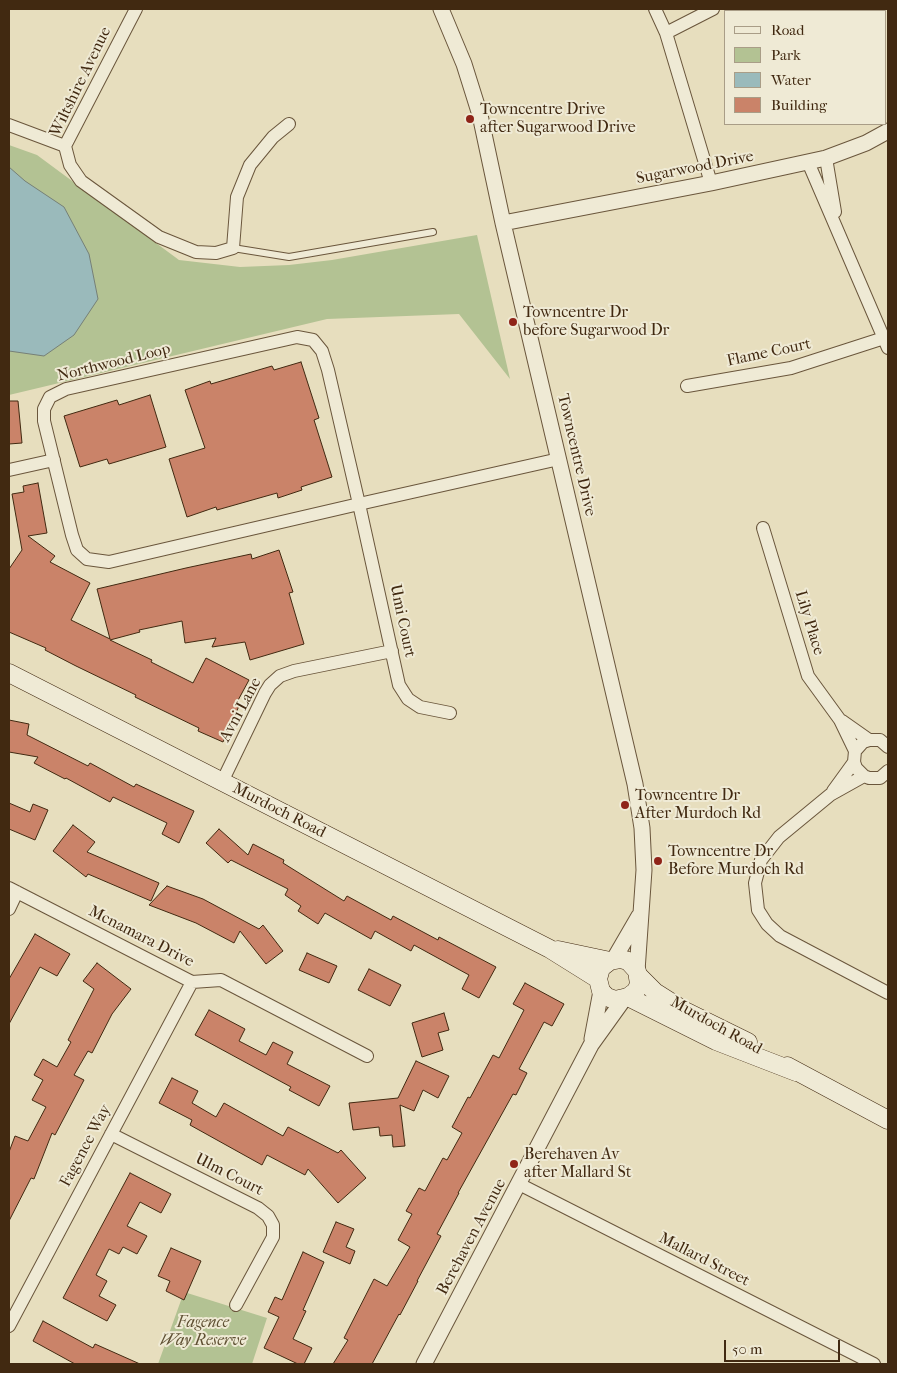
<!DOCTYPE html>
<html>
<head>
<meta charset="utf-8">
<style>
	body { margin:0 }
	#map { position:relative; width:897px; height:1373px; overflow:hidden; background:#e7debe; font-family:"IM FELL French Canon",serif }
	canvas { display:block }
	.frame { position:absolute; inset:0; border:10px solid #412911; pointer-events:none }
	.legend { position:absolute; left:724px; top:10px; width:162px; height:115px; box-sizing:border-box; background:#efead5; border:1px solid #a99d87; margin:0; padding:6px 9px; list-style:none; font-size:15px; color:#412911 }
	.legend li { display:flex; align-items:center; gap:10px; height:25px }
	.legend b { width:25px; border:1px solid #a99d87 }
	.scale { position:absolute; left:724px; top:1340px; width:116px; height:22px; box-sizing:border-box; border:2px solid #412911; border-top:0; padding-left:6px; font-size:15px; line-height:18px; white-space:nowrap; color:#412911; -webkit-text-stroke:4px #efead5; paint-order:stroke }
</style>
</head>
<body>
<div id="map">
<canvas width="897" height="1373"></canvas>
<div class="frame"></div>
<ul class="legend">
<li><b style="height:6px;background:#efead5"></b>Road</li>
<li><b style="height:14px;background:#b3c293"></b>Park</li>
<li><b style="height:14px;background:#9ababb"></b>Water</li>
<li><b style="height:14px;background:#ca8369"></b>Building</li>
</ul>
<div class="scale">50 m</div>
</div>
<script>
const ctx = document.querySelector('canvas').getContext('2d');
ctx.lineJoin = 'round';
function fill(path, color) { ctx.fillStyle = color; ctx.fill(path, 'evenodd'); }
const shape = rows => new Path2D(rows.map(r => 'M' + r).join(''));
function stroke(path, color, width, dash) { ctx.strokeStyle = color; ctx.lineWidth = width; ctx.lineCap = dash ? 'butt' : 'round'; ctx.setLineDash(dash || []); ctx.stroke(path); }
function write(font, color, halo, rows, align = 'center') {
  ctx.font = font + ' "IM FELL French Canon",serif'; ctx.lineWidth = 4; ctx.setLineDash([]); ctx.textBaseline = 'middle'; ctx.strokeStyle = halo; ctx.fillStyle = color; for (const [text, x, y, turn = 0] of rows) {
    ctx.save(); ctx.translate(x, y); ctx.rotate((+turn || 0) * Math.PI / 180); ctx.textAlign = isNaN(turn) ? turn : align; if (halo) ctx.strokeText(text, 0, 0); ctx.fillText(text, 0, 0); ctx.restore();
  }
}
fill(shape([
	[9,145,37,155,179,260,240,267,289,265,332,260,477,235,510,379,459,314,327,319,9,395],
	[184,1292,267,1318,252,1364,158,1364]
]), '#b3c293');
const water = shape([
	[9,167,25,181,64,207,89,254,98,299,74,335,44,356,9,351,9,167]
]);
fill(water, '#9ababb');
stroke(water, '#768077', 1);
const building = shape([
	[301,362,319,418,314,420,332,477,301,487,302,490,278,498,277,493,217,510,216,507,187,517,169,459,205,448,185,390,210,381,211,384,272,366,274,370,301,362],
	[150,395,166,447,109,464,107,459,80,467,64,416,117,400,119,405,150,395],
	[9,401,18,401,22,443,9,444,9,401],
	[38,483,47,533,28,536,55,556,50,562,90,583,71,620,110,639,97,589,186,568,251,554,252,559,279,550,293,592,289,593,304,644,250,660,245,642,212,647,216,638,185,643,182,621,139,630,140,632,110,640,152,660,151,662,193,683,206,658,249,680,236,704,239,706,223,742,198,731,199,728,135,697,136,695,76,666,45,650,46,648,9,632,9,569,22,550,12,494,24,492,23,486,38,483],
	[9,720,29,724,27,735,88,766,90,763,134,787,136,784,194,811,179,843,162,834,167,823,113,797,110,802,66,778,65,779,34,763,38,757,9,752,9,720],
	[9,803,30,812,33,804,48,810,35,840,9,829,9,803],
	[73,825,95,842,87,852,159,883,151,901,88,874,86,877,53,851,73,825],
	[219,829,248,855,253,844,284,860,283,863,344,901,347,896,391,920,393,916,438,940,439,937,496,967,479,998,462,989,469,975,414,945,411,951,375,931,371,939,325,913,318,924,298,911,301,906,285,895,288,889,231,860,228,863,206,843,219,829],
	[167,886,203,899,259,929,263,925,283,951,266,964,240,931,234,943,196,923,149,905,167,886],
	[35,934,70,954,57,976,40,967,9,1024,9,979,35,934],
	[307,953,337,966,329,983,299,970,307,953],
	[97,963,131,989,112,1014,92,1053,88,1051,74,1075,84,1080,55,1135,52,1133,34,1179,31,1178,9,1221,9,1152,15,1136,28,1141,46,1107,32,1100,43,1080,34,1075,43,1059,57,1067,71,1042,68,1040,94,989,83,981,97,963],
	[369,969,401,985,390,1006,358,990,369,969],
	[525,983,564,1004,552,1026,544,1022,519,1069,527,1073,516,1095,513,1094,458,1193,459,1193,437,1234,441,1236,417,1281,418,1281,400,1315,399,1314,372,1364,333,1364,348,1340,344,1338,374,1279,387,1286,410,1247,398,1240,412,1214,406,1211,419,1188,425,1191,443,1158,447,1160,462,1133,452,1127,468,1097,470,1098,493,1055,499,1058,524,1010,513,1004,525,983],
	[209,1010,245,1029,239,1041,266,1055,273,1042,293,1052,287,1064,330,1086,319,1106,289,1090,291,1087,195,1035,209,1010],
	[444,1013,449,1030,438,1033,443,1050,422,1057,412,1023,444,1013],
	[416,1061,449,1076,438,1098,423,1090,414,1111,400,1105,405,1146,393,1147,392,1135,380,1136,379,1127,353,1130,349,1103,398,1098,416,1061],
	[172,1078,198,1091,192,1103,216,1117,224,1103,283,1136,288,1127,338,1153,341,1150,366,1178,338,1203,308,1169,305,1175,267,1155,262,1165,190,1125,192,1120,159,1103,172,1078],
	[130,1173,171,1194,161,1213,140,1202,127,1226,147,1236,137,1254,123,1247,119,1254,109,1249,96,1275,107,1281,99,1296,116,1305,107,1321,63,1298,130,1173],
	[336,1222,354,1229,346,1247,355,1251,350,1264,323,1252,336,1222],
	[171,1248,201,1261,184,1300,166,1291,170,1281,158,1276,171,1248],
	[303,1252,324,1262,303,1310,306,1311,293,1339,312,1348,304,1364,298,1364,264,1348,279,1317,268,1312,275,1297,282,1300,303,1252],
	[43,1321,93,1348,95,1344,140,1364,75,1364,33,1341,43,1321]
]);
fill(building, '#ca8369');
stroke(building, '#412911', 1);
const service = shape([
	[233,248,289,257,433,232]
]);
const minor = shape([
	[136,9,65,146,70,165,81,181,159,237,196,252,216,253,233,248,237,197,250,165,273,137,289,124],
	[655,9,666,33,711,183],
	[666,33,713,9],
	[9,125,65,146],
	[826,158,835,212],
	[808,162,888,348],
	[687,386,791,368,884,338],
	[9,470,54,460],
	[763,528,808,676,840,720,855,751],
	[450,713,420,707,408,699,399,685,359,504,328,370,322,351,313,340,297,337,66,389,50,397,44,409,44,421,72,535,77,550,87,559,109,562,359,504,559,459],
	[842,721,869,740],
	[888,747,880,740,869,740,863,742,855,751,854,762,856,768,864,776,869,778,880,778,888,771],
	[864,776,830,795,779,837,761,860,755,883,758,910,767,924,780,936,888,993],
	[222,782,265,693,270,685,280,676,294,671,392,651],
	[833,791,854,762],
	[9,888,192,982,221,980,367,1056],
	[9,909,17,892],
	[111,1134,258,1208,268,1216,273,1225,273,1237,236,1305],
	[519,1184,874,1364],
	[9,1326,192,982]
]);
const tertiary = shape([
	[441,9,464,64,480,115,503,223,635,784,642,828,644,870,637,971],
	[503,223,711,183,826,158,866,143,888,131],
	[614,959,639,916],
	[592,1039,601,991],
	[424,1364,591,1045,624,999]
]);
const secondary = shape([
	[9,673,550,949,598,979],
	[558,950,610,961],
	[639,976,655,992,685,1011,748,1042],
	[628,997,636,991,639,984,637,971,628,961,621,959,610,961,601,968,598,979,601,991,607,997,615,1000,628,997,716,1041,796,1072],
	[787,1066,888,1120]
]);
stroke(service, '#6a563c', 8);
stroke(minor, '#6a563c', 14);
stroke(tertiary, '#6a563c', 17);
stroke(secondary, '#412911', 19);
stroke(service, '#efead5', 6);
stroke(minor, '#efead5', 12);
stroke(tertiary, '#efead5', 15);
stroke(secondary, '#efead5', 18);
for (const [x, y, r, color] of [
	[470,119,5,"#8f2418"],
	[513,322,5,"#8f2418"],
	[625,805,5,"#8f2418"],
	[658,861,5,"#8f2418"],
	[514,1164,5,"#8f2418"]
]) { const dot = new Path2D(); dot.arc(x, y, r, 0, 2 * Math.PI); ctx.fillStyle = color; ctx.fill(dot); stroke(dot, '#efead5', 2); }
write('16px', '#412911', '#efead5', [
	["Wiltshire Avenue",81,82,-64],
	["Sugarwood Drive",695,168,-11],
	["Flame Court",769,353,-12],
	["Northwood Loop",114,363,-14],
	["Towncentre Drive",576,455,77],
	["Umi Court",402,621,78],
	["Lily Place",809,623,73],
	["Avni Lane",241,710,-62],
	["Murdoch Road",279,811,27],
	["Mcnamara Drive",141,937,27],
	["Murdoch Road",716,1026,29],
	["Fagence Way",86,1146,-62],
	["Ulm Court",229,1175,27],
	["Berehaven Avenue",472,1237,-62],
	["Mallard Street",704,1260,27]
]);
write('16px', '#412911', '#efead5', [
	["Towncentre Drive",480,110],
	["after Sugarwood Drive",480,128],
	["Towncentre Dr",523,313],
	["before Sugarwood Dr",523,331],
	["Towncentre Dr",635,796],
	["After Murdoch Rd",635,814],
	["Towncentre Dr",668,852],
	["Before Murdoch Rd",668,870],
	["Berehaven Av",524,1155],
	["after Mallard St",524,1173]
], 'left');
write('italic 16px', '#5e4f32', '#efead5', [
	["Fagence",203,1323],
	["Way Reserve",203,1341]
]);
</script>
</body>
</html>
